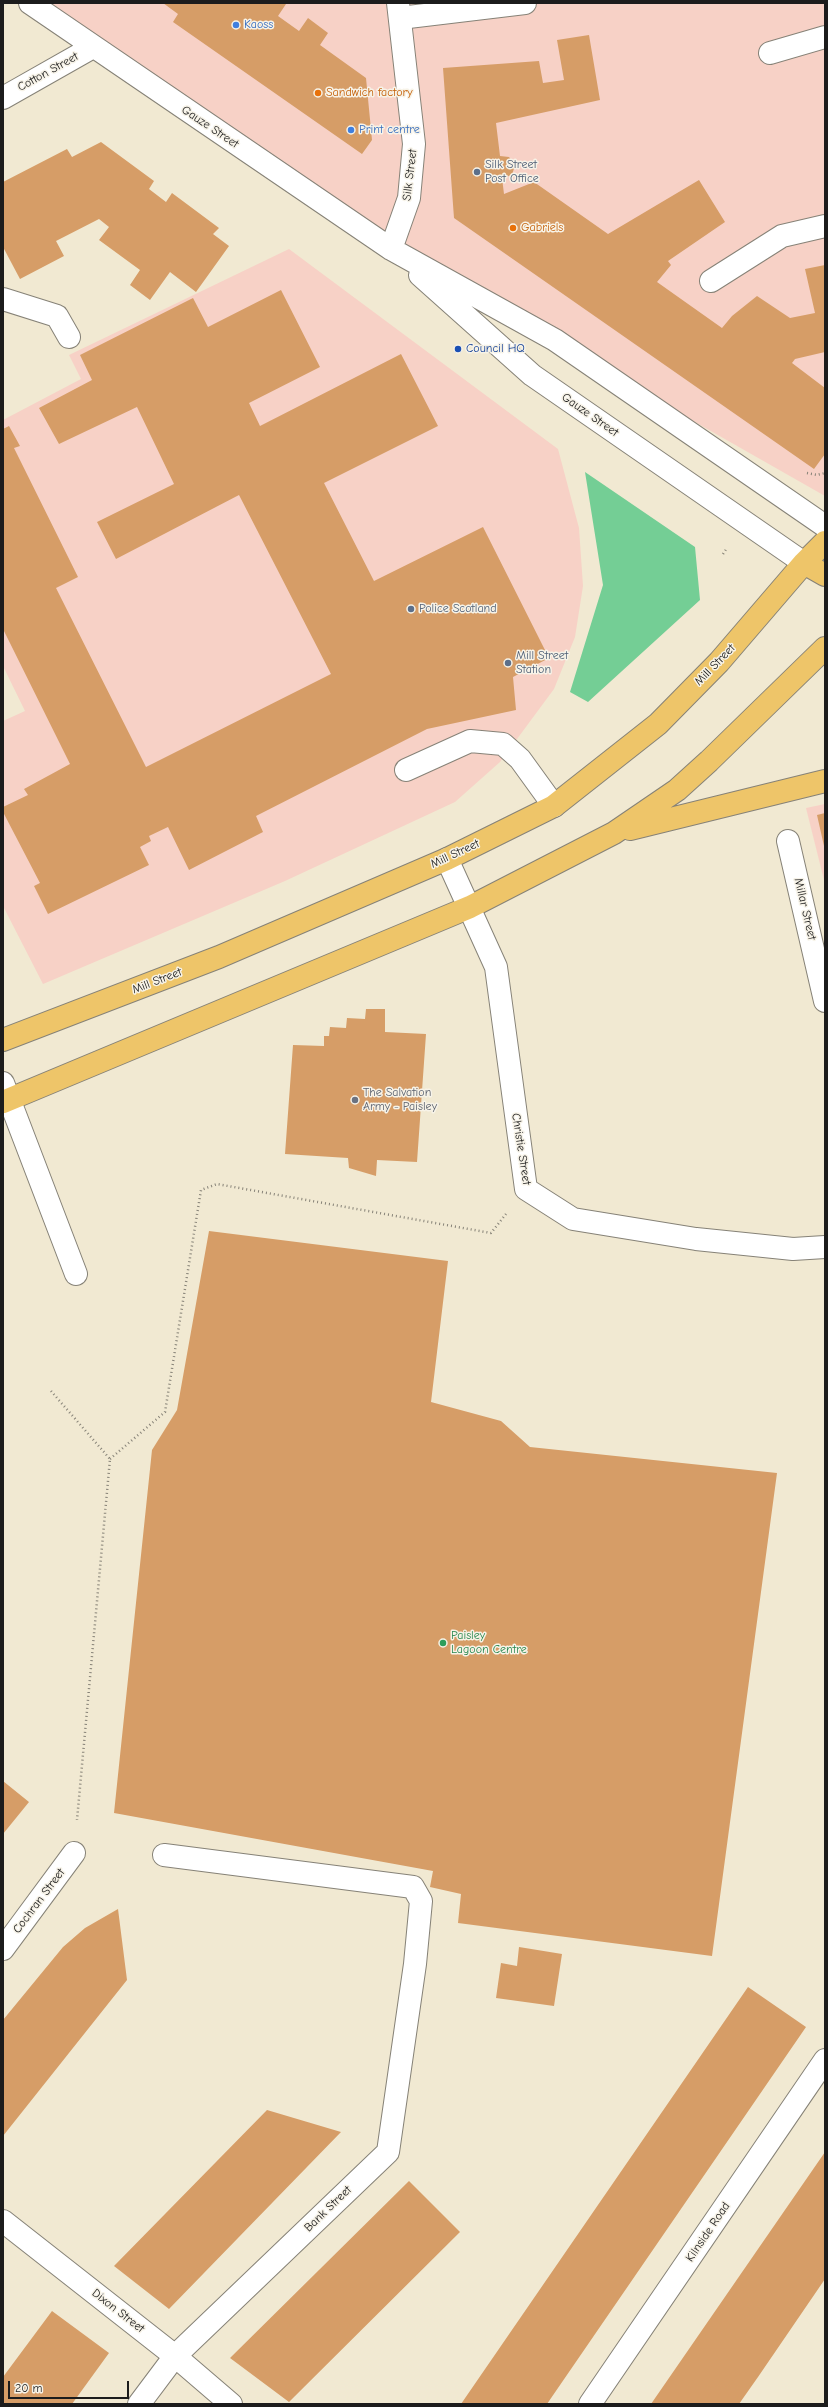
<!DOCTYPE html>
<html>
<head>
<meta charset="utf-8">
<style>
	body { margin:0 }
	#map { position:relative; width:828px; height:2407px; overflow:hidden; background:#f1e9d2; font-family:"Comic Neue",sans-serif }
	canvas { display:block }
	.frame { position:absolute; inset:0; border:4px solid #1c1c1c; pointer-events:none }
	.scale { position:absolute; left:8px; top:2381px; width:121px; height:18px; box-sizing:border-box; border:2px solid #1c1c1c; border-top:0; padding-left:5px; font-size:12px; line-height:14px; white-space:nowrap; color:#1c1c1c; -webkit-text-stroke:3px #f7f3e8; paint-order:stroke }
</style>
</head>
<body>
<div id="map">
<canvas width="828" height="2407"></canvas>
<div class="frame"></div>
<div class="scale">20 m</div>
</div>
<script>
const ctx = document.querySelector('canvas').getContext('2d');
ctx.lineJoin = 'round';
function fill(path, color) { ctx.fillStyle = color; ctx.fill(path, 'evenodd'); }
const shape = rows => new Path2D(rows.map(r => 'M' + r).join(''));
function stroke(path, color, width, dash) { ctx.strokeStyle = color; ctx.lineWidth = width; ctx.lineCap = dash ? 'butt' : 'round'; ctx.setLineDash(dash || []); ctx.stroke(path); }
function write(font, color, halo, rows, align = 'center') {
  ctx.font = font + ' "Comic Neue",sans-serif'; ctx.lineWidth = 3; ctx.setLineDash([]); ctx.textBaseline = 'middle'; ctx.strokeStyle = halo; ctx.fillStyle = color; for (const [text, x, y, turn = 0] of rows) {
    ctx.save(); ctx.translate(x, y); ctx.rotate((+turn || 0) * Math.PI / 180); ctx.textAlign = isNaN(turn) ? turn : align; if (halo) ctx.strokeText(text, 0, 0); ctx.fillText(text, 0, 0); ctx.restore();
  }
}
fill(shape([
	[32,3,825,3,825,496,391,249],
	[289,249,558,449,579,528,583,586,575,637,554,689,500,762,455,802,285,881,43,984,3,906,3,721,25,711,3,666,3,420,81,379,69,355],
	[825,804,825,884,806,808]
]), '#f7d1c6');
fill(shape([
	[585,472,695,547,700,600,588,702,570,692,603,585]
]), '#74ce95');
fill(shape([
	[163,3,292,3,286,4,278,16,299,31,308,18,328,33,320,45,366,78,372,140,362,154,173,22,178,14],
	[589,35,600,100,496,123,500,156,509,157,515,165,512,175,502,178,504,194,534,182,608,234,699,180,725,222,668,261,671,265,657,282,722,328,732,316,757,296,790,318,815,313,805,269,825,265,825,352,795,359,792,363,825,388,825,454,814,469,454,218,443,68,539,61,543,83,564,80,557,40],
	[101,142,154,181,149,189,166,202,172,193,219,228,213,234,229,246,196,292,170,272,150,300,130,285,140,270,99,240,109,227,99,219,56,241,64,256,20,279,3,247,3,182,67,149,72,157],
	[281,290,320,367,249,403,260,426,401,354,438,426,324,483,374,581,483,527,549,658,513,677,516,710,427,729,256,816,263,832,189,870,168,827,149,836,151,841,140,847,149,865,48,914,34,886,40,883,3,812,3,807,28,795,24,789,70,764,3,629,3,429,9,426,20,446,14,448,78,577,56,588,146,767,331,674,239,495,116,559,97,522,174,484,137,407,59,444,39,408,92,380,80,355,193,298,208,327],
	[825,813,825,846,824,846,817,815],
	[366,1009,385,1009,385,1032,426,1034,417,1162,377,1160,376,1176,349,1168,348,1158,285,1154,293,1045,324,1046,324,1036,329,1036,330,1027,346,1028,347,1018,365,1019],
	[209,1231,448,1261,431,1402,501,1421,530,1447,777,1473,712,1956,458,1923,461,1894,430,1887,433,1871,114,1813,152,1450,177,1410],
	[3,1781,29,1802,3,1834],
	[118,1909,127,1980,3,2136,3,2020,63,1947,85,1928],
	[519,1947,562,1954,554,2006,496,1998,501,1963,517,1966],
	[748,1987,806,2027,547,2404,461,2404],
	[267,2110,341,2132,169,2309,114,2266],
	[825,2152,825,2279,758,2377,739,2404,651,2404],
	[409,2181,460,2232,289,2402,230,2358],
	[52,2311,109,2353,72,2404,3,2404,3,2377]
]), '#d69d67');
const minor = shape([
	[30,3,391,249,555,340,825,526],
	[400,18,525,3],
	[770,53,825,37],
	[3,98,93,47],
	[391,249,409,198,414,144,398,3],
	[420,275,532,375,804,563],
	[711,281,782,236,825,226],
	[3,299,57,316,69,337],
	[406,770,470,741,503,744,520,759,554,806],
	[788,841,825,1001],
	[447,859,496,967,526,1189,573,1219,696,1239,793,1249,825,1247],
	[3,1083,76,1274],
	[3,1949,74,1853],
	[3,2221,175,2356,231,2404],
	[139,2404,175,2356,388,2152,415,1964,421,1901,413,1887,164,1855],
	[590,2404,825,2060]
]);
const major = shape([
	[804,563,825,575],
	[630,829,825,781],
	[3,1040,219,957,447,859,554,806,658,724,719,662,804,563,825,542],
	[3,1102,470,907,614,833,677,790,709,761,825,648]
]);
stroke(minor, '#868277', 24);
stroke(major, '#868277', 24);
stroke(shape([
	[807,473,817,475,825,473],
	[723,554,727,548],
	[51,1391,110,1459,77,1820],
	[110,1459,165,1412,201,1190,217,1184,491,1233,506,1214]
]), '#868277', 2.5, [1, 3]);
stroke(minor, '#fff', 22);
stroke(major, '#eec569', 22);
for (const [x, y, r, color] of [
	[236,25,4,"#3f7fe0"],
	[318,93,4,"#e8710a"],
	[351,130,4,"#3f7fe0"],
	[477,172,4,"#5c6f8a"],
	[513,228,4,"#e8710a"],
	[458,349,4,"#1a4fb4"],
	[411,609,4,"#5c6f8a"],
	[508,663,4,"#5c6f8a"],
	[355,1100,4,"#6b7280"],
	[443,1643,4,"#2e9e5b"]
]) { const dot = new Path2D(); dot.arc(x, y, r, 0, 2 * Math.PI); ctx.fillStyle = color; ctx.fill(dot); stroke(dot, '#f7f3e8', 1.5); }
write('12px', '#366cbe', '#f7f3e8', [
	["Kaoss",244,25],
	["Print centre",359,130]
], 'left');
write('12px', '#1c1c1c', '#f7f3e8', [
	["Cotton Street",48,72,-29],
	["Gauze Street",210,127,34],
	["Silk Street",410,175,-83],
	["Gauze Street",590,415,35],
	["Mill Street",715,665,-46],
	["Mill Street",455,854,-25],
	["Millar Street",805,909,77],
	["Mill Street",157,981,-21],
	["Christie Street",521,1149,81],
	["Cochran Street",39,1901,-53],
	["Bank Street",328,2209,-44],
	["Kilnside Road",708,2232,-56],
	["Dixon Street",118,2311,38]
]);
write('12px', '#c56008', '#f7f3e8', [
	["Sandwich factory",326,93],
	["Gabriels",521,228]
], 'left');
write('12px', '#4e5e75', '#f7f3e8', [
	["Silk Street",485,165],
	["Post Office",485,179],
	["Police Scotland",419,609],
	["Mill Street",516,656],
	["Station",516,670]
], 'left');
write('12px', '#164399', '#f7f3e8', [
	["Council HQ",466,349]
], 'left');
write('12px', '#5b616d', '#f7f3e8', [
	["The Salvation",363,1093],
	["Army - Paisley",363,1107]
], 'left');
write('12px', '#27864d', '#f7f3e8', [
	["Paisley",451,1636],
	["Lagoon Centre",451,1650]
], 'left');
</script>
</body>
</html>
